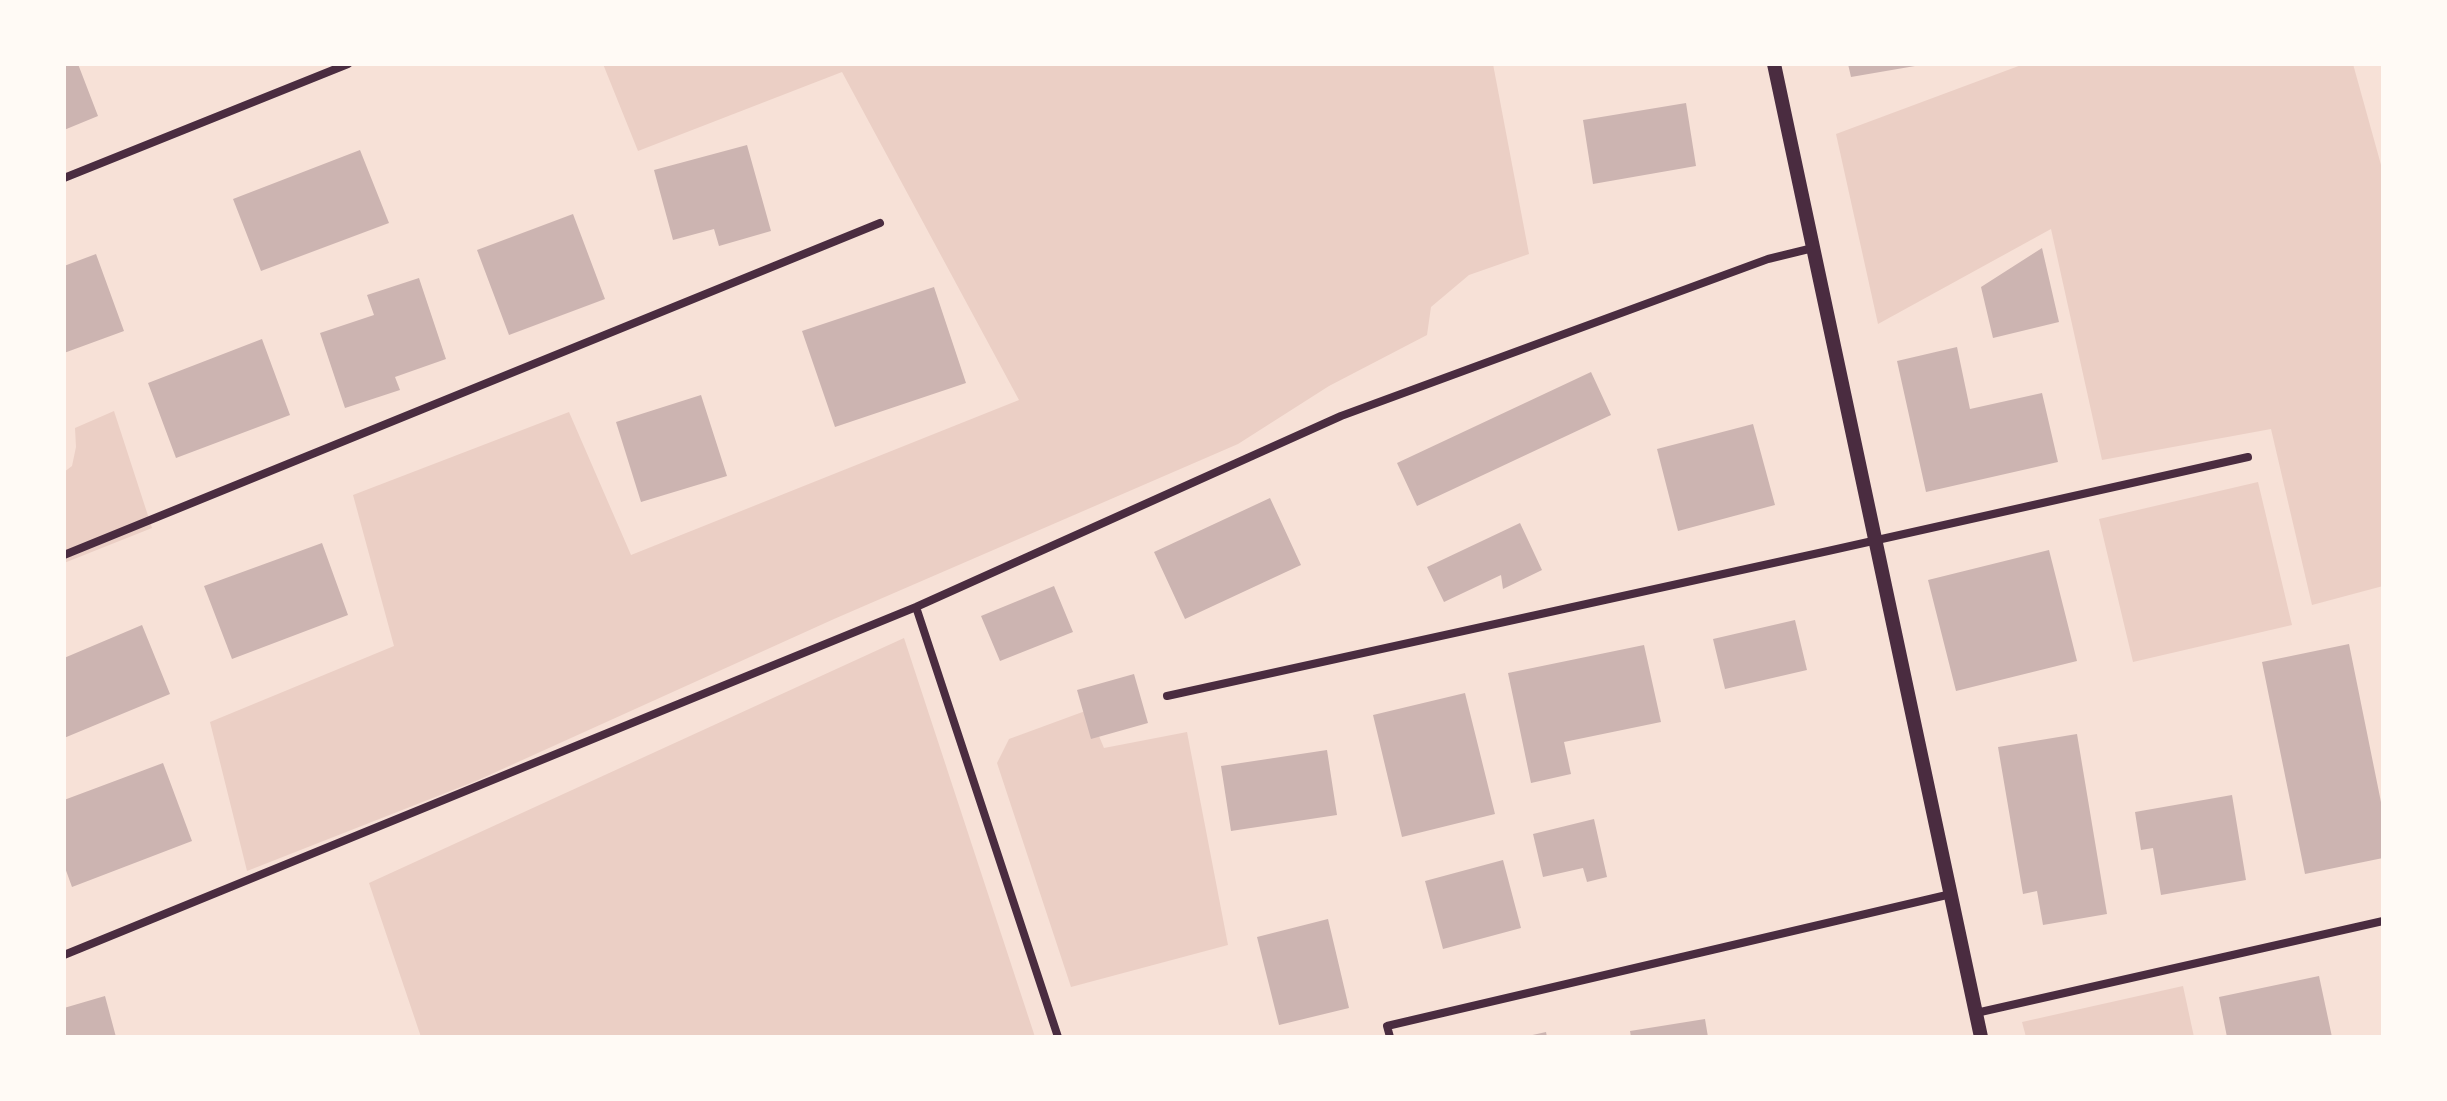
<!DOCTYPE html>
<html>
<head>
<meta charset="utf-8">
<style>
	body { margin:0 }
	#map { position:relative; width:2447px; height:1101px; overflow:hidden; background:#f7e1d7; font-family:Quicksand,sans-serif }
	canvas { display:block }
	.frame { position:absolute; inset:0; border:66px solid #fffaf5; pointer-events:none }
</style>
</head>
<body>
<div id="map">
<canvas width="2447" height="1101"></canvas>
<div class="frame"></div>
</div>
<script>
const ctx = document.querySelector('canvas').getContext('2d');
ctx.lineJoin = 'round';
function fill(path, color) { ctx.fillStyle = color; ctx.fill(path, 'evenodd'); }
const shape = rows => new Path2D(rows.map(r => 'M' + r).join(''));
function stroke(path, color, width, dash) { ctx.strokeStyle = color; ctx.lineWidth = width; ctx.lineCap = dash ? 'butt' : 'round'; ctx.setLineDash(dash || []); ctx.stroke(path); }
fill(shape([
	[603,64,1493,64,1529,254,1469,275,1431,307,1427,335,1329,386,1238,444,834,619,476,781,247,871,210,722,394,646,353,495,569,412,631,555,1019,400,842,72,638,151],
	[2024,64,2353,64,2383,172,2383,586,2312,605,2271,429,2102,460,2051,229,1878,324,1836,134],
	[114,411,152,528,64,563,64,472,72,466,76,447,75,428],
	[2258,482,2292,625,2133,662,2099,519],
	[904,638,1035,1037,421,1037,369,883],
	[1088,710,1104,748,1187,732,1228,945,1071,987,997,763,1009,739],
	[2183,986,2194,1037,2026,1037,2022,1022]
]), '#ebcfc5');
fill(shape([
	[64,64,78,64,98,116,64,130],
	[1848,64,1915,64,1915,66,1851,77],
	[1686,103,1696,166,1593,184,1583,120],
	[747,145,771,231,719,246,714,229,673,240,654,170],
	[360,150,389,223,261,271,233,199],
	[573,214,605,299,509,335,477,250],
	[2042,248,2059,322,1993,338,1981,287],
	[96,254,124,331,64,353,64,266],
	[419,278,446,359,395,377,400,390,345,408,320,333,374,315,367,295],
	[934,287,966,383,835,427,802,331],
	[262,339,290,415,176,458,148,383],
	[1957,347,1970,409,2042,393,2058,462,1926,492,1897,361],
	[1591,372,1611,415,1417,506,1397,463],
	[701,395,727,476,641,502,616,422],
	[1753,424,1775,505,1678,531,1657,449],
	[1270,498,1301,565,1185,619,1154,552],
	[1520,523,1542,570,1503,589,1501,575,1444,602,1427,567],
	[322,543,348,615,232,659,204,586],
	[2049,550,2077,661,1956,691,1928,580],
	[1054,586,1073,632,1000,661,981,616],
	[1795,620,1807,670,1725,689,1713,639],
	[142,625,170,694,64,738,64,658],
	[2349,644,2383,812,2383,858,2305,874,2262,662],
	[1644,645,1661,722,1564,742,1571,774,1531,783,1508,673],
	[1134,674,1148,723,1091,739,1077,690],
	[1465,693,1495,814,1402,837,1373,715],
	[2077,734,2107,914,2043,925,2037,891,2023,894,1998,747],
	[1327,750,1337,815,1231,831,1221,766],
	[163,763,192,841,72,887,64,865,64,800],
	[2232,795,2246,880,2161,895,2153,848,2141,850,2135,812],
	[1594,819,1607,877,1587,882,1583,868,1543,877,1533,834],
	[1503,860,1521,928,1443,949,1425,881],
	[1328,919,1349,1008,1279,1025,1257,937],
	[2319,976,2332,1037,2227,1037,2219,997],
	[105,996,116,1037,64,1037,64,1008],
	[1705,1019,1708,1037,1631,1037,1630,1031],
	[1546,1032,1547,1037,1528,1037,1528,1036]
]), '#ccb4b1');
stroke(shape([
	[64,178,348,64],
	[64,555,880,223],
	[916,607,1058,1037],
	[1167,696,1828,551,2248,457],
	[64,955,916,607,1341,416,1768,259,1813,248],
	[1976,1013,2383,921],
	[1390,1037,1387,1026,1951,894]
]), '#4a2c40', 8);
stroke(shape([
	[1774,64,1981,1037]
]), '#4a2c40', 14);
</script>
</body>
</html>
